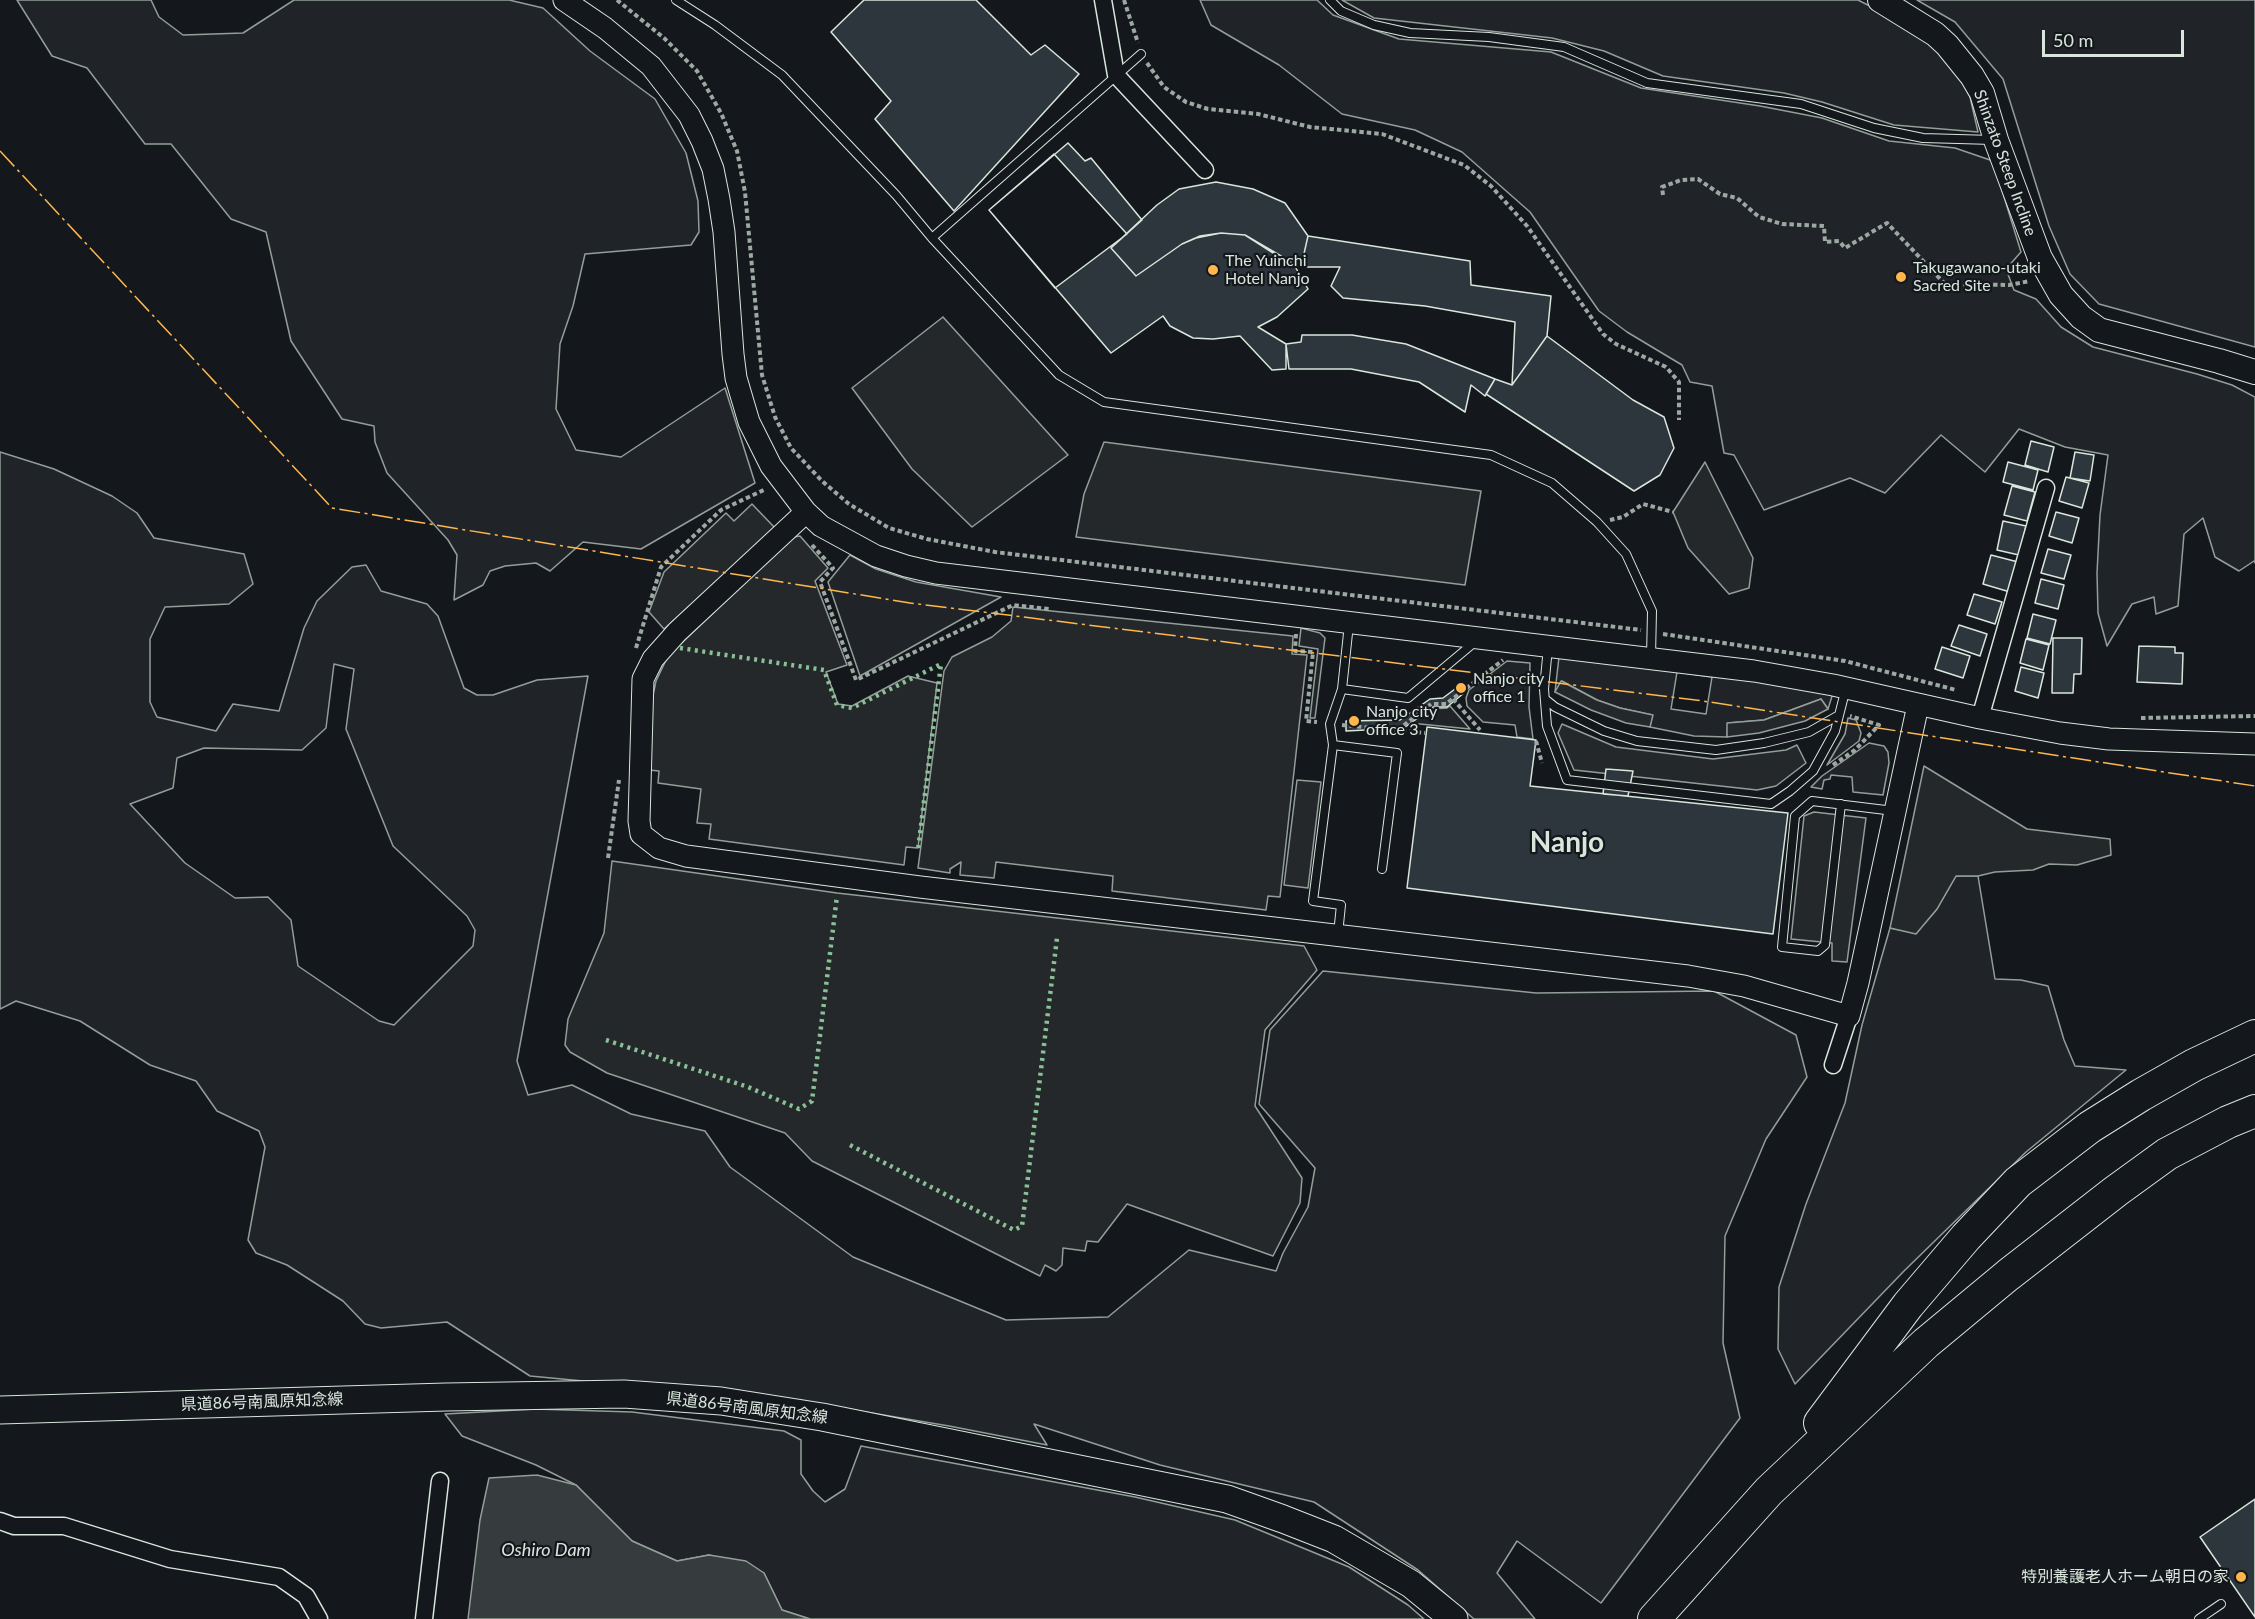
<!DOCTYPE html>
<html>
<head>
<meta charset="utf-8">
<style>
	body { margin:0 }
	#map { position:relative; width:2255px; height:1619px; overflow:hidden; background:#14181c; font-family:Lato,sans-serif }
	canvas { display:block }
	.scale { position:absolute; left:2042px; top:30px; width:142px; height:27px; box-sizing:border-box; border:3px solid #d8e6dc; border-top:0; padding-left:8px; font-size:18px; line-height:21px; white-space:nowrap; color:#d8e6dc; -webkit-text-stroke:4px #14181c; paint-order:stroke }
</style>
</head>
<body>
<div id="map">
<canvas width="2255" height="1619"></canvas>
<div class="scale">50 m</div>
</div>
<script>
const ctx = document.querySelector('canvas').getContext('2d');
ctx.lineJoin = 'round';
function fill(path, color) { ctx.fillStyle = color; ctx.fill(path, 'evenodd'); }
const shape = rows => new Path2D(rows.map(r => 'M' + r).join(''));
function stroke(path, color, width, dash) { ctx.strokeStyle = color; ctx.lineWidth = width; ctx.lineCap = dash ? 'butt' : 'round'; ctx.setLineDash(dash || []); ctx.stroke(path); }
function write(font, color, halo, rows, align = 'center') {
  ctx.font = font + ' Lato,"Noto Sans JP",sans-serif'; ctx.lineWidth = 4.5; ctx.setLineDash([]); ctx.textBaseline = 'middle'; ctx.strokeStyle = halo; ctx.fillStyle = color; for (const [text, x, y, turn = 0] of rows) {
    ctx.save(); ctx.translate(x, y); ctx.rotate((+turn || 0) * Math.PI / 180); ctx.textAlign = isNaN(turn) ? turn : align; if (halo) ctx.strokeText(text, 0, 0); ctx.fillText(text, 0, 0); ctx.restore();
  }
}
const green = shape([
	[17,0,151,0,159,17,183,35,243,33,294,0,509,0,543,8,590,51,655,99,686,153,698,201,699,232,691,245,585,254,573,306,560,344,556,409,576,450,621,457,725,388,755,483,641,549,583,542,550,571,536,563,505,566,490,571,483,585,454,600,457,555,448,540,387,473,375,442,374,426,342,419,291,341,266,232,231,219,171,144,145,144,87,68,52,56,17,0],
	[1200,0,1317,0,1333,15,1399,39,1551,52,1641,88,1760,106,1822,118,1889,141,1955,148,1993,161,2021,252,2006,269,2014,290,2036,299,2061,327,2093,347,2197,374,2232,385,2255,397,2255,563,2254,561,2239,571,2215,557,2203,518,2184,534,2178,606,2156,614,2154,597,2132,604,2107,646,2098,613,2097,573,2100,515,2108,455,2065,447,2019,429,1985,472,1941,435,1885,493,1850,478,1764,510,1734,455,1724,453,1712,386,1690,382,1682,365,1627,332,1599,311,1530,212,1462,152,1415,130,1342,114,1279,65,1211,25,1200,0],
	[1342,0,1858,0,1919,31,1952,65,1970,97,1978,132,1894,125,1822,102,1784,93,1663,76,1604,51,1552,38,1374,18,1342,0],
	[1917,0,2255,0,2255,347,2099,304,2070,274,2049,226,2003,79,1955,22,1917,0],
	[0,452,54,469,112,496,137,513,154,538,244,554,253,584,229,604,165,607,150,639,150,702,157,717,216,731,233,704,279,711,304,628,317,601,352,567,366,565,381,591,427,604,438,616,464,688,477,695,493,695,537,680,588,676,517,1061,528,1095,572,1085,631,1114,705,1131,730,1167,853,1257,1006,1320,1108,1317,1189,1250,1276,1271,1283,1253,1308,1207,1315,1168,1259,1104,1270,1030,1323,971,1536,993,1714,991,1796,1035,1807,1077,1766,1139,1725,1236,1723,1343,1740,1418,1601,1603,1517,1541,1497,1573,1535,1619,1474,1619,1418,1570,1314,1502,1160,1465,1034,1424,1047,1445,949,1426,806,1402,530,1376,447,1322,381,1328,365,1324,343,1301,287,1265,256,1253,248,1240,265,1147,259,1131,217,1111,196,1081,150,1065,80,1021,16,1001,0,1009,0,452],
	[334,664,354,669,346,729,393,846,467,916,475,930,473,946,394,1025,379,1021,298,966,291,920,268,897,235,898,185,863,130,804,173,788,177,758,204,748,302,750,326,728,334,664],
	[850,555,876,569,916,582,1001,597,860,676,828,582,850,555],
	[1301,628,1320,633,1325,638,1315,718,1310,718,1318,649,1299,646,1301,628],
	[1559,657,1763,680,1833,693,1828,709,1821,699,1764,720,1728,723,1727,737,1694,736,1650,727,1652,715,1620,708,1597,700,1562,681,1555,692,1559,657],
	[1677,672,1712,677,1706,714,1671,709,1677,672],
	[1507,661,1530,663,1529,707,1533,739,1517,737,1515,725,1483,722,1467,706,1466,698,1469,690,1507,661],
	[1450,706,1470,729,1410,723,1431,709,1447,708,1450,706],
	[1848,718,1856,720,1861,733,1859,741,1827,765,1845,734,1848,718],
	[1869,743,1884,746,1888,752,1889,763,1883,795,1853,792,1852,777,1831,775,1830,779,1824,780,1822,789,1811,787,1822,776,1869,743],
	[1956,876,1978,876,1995,979,2021,980,2048,986,2064,1040,2075,1066,2126,1070,2026,1152,1904,1271,1795,1384,1778,1349,1779,1287,1806,1204,1845,1103,1862,1025,1890,928,1916,933,1937,909,1956,876],
	[535,1409,632,1412,784,1431,801,1440,801,1474,813,1491,825,1502,845,1489,861,1446,1135,1497,1235,1520,1349,1567,1408,1605,1424,1619,810,1619,782,1610,764,1573,709,1555,677,1561,632,1541,576,1485,536,1465,462,1436,445,1414,535,1409]
]);
fill(green, '#202428');
stroke(green, '#939e99', 1.5);
const parking = shape([
	[943,317,1068,455,972,527,912,469,852,388,943,317],
	[1104,442,1481,491,1465,585,1076,537,1084,494,1104,442],
	[1705,462,1753,558,1749,588,1729,594,1688,548,1673,512,1705,462],
	[752,504,775,528,664,629,649,612,664,572,726,513,734,521,752,504],
	[800,536,828,568,815,581,847,665,826,672,838,704,852,706,908,676,937,683,918,848,906,847,904,865,709,839,711,824,697,823,701,789,658,783,659,771,649,770,652,700,656,681,668,656,793,537,800,536],
	[1013,607,1293,636,1292,654,1307,655,1280,897,1268,896,1266,910,1112,891,1113,876,996,862,994,878,960,875,961,862,950,869,950,873,918,868,944,671,952,657,992,637,1011,621,1013,607],
	[1561,681,1597,700,1620,708,1653,715,1650,727,1626,723,1591,710,1555,692,1561,681],
	[1821,699,1828,709,1805,721,1759,733,1727,737,1727,723,1764,720,1821,699],
	[1562,724,1616,747,1713,759,1786,750,1797,745,1806,763,1776,786,1757,790,1574,770,1558,733,1562,724],
	[1924,766,2027,829,2110,839,2111,855,2077,865,2049,864,2033,870,1995,872,1978,876,1956,876,1937,909,1916,934,1890,928,1924,766],
	[1297,780,1321,782,1308,888,1284,885,1297,780],
	[1814,812,1866,818,1847,962,1832,961,1832,943,1791,939,1804,816,1814,812],
	[612,861,837,893,1304,946,1317,970,1265,1030,1255,1106,1302,1178,1300,1203,1273,1256,1127,1204,1098,1242,1087,1241,1085,1251,1063,1248,1062,1265,1056,1271,1045,1265,1040,1276,812,1161,785,1133,607,1073,570,1052,565,1045,568,1019,604,933,612,861]
]);
fill(parking, '#24282b');
stroke(parking, '#939e99', 1.5);
const water = shape([
	[537,1475,576,1485,632,1541,677,1561,709,1555,746,1561,764,1573,782,1610,810,1619,468,1619,480,1520,489,1478,537,1475]
]);
fill(water, '#363b3e');
stroke(water, '#939e99', 1.5);
const building = shape([
	[864,0,976,0,1031,55,1045,45,1079,74,954,211,875,119,891,101,831,32,864,0],
	[1068,143,1085,161,1091,158,1142,220,1111,248,1136,276,1182,244,1196,238,1221,233,1245,235,1293,263,1308,289,1277,317,1258,327,1286,344,1286,369,1272,370,1240,336,1213,339,1193,338,1170,326,1163,316,1111,353,989,210,1068,143],
	[1054,154,1127,234,1055,288,989,210,1054,154],
	[1216,182,1253,189,1285,203,1308,236,1301,267,1281,258,1245,235,1221,233,1200,236,1182,244,1136,276,1111,248,1157,205,1179,189,1216,182],
	[1308,236,1470,261,1471,285,1551,296,1547,336,1512,385,1515,322,1425,306,1343,298,1331,286,1340,267,1301,267,1308,236],
	[1302,335,1352,335,1406,344,1495,379,1485,396,1471,385,1465,412,1419,382,1351,369,1289,369,1286,344,1301,342,1302,335],
	[1547,336,1633,400,1664,417,1674,448,1660,475,1634,491,1486,394,1495,379,1512,385,1547,336],
	[2031,441,2054,447,2048,472,2025,465,2031,441],
	[2075,452,2094,455,2090,481,2070,478,2075,452],
	[2008,462,2038,470,2033,490,2003,482,2008,462],
	[2066,477,2089,483,2082,508,2059,501,2066,477],
	[2012,486,2035,492,2027,521,2004,515,2012,486],
	[2056,512,2079,518,2072,543,2049,536,2056,512],
	[2003,521,2026,526,2019,555,1997,550,2003,521],
	[2048,549,2071,555,2064,579,2041,573,2048,549],
	[1991,555,2018,562,2010,592,1983,584,1991,555],
	[2041,579,2064,585,2058,609,2035,603,2041,579],
	[1974,594,2002,602,1995,624,1967,615,1974,594],
	[2033,614,2056,620,2050,644,2027,638,2033,614],
	[1959,625,1987,634,1980,656,1951,646,1959,625],
	[2053,638,2082,638,2081,674,2074,674,2073,693,2052,693,2053,638],
	[2026,639,2049,645,2043,670,2020,663,2026,639],
	[2139,646,2175,647,2175,653,2183,653,2182,684,2137,682,2139,646],
	[1942,647,1970,656,1963,678,1935,669,1942,647],
	[2021,667,2044,673,2038,698,2015,691,2021,667],
	[1459,686,1464,693,1447,707,1433,707,1404,728,1346,731,1346,721,1400,720,1430,699,1443,698,1459,686],
	[1427,727,1536,740,1530,786,1788,813,1773,934,1407,888,1427,727],
	[1606,769,1633,771,1628,796,1603,794,1606,769],
	[2255,1499,2255,1617,2200,1537,2255,1499]
]);
fill(building, '#2c363c');
stroke(building, '#d8e6dc', 1.5);
const service = shape([
	[676,0,715,25,782,75,896,195,932,238,1059,375,1104,402,1491,455,1552,483,1597,522,1626,554,1652,611,1651,657],
	[1330,0,1341,11,1374,25,1410,33,1489,37,1564,47,1647,83,1801,104,1874,128,1923,138,1993,140],
	[932,238,1141,54],
	[1349,624,1342,689,1408,698,1476,641],
	[1548,647,1544,689,1547,726,1567,780,1771,804,1790,791,1813,771,1835,731,1846,688],
	[1545,699,1555,707,1604,731,1637,741,1716,750,1764,743,1809,732,1839,715],
	[1333,745,1397,753,1382,869],
	[1841,804,1825,945,1818,951,1782,947,1795,816,1812,801,1894,811],
	[1338,934,1341,905,1313,901,1333,745,1330,724,1342,689],
	[2199,1619,2221,1604]
]);
const minor = shape([
	[1103,0,1116,75,1205,170],
	[1980,718,2046,488],
	[1833,1065,1849,1016],
	[0,1521,14,1526,64,1526,170,1559,279,1577,306,1596,319,1619],
	[424,1619,440,1481]
]);
const tertiary = shape([
	[564,0,605,28,651,66,689,115,702,141,713,169,719,199,724,232,733,354,736,378,749,422,771,466,806,512,821,526,876,556,906,566,936,573,1754,671,1833,685,1980,718,2060,733,2109,739,2255,744],
	[806,512,677,632,653,659,643,679,639,821,641,834,659,848,686,856,920,887,1688,976,1744,986,1849,1016,1858,983,1918,705]
]);
const secondary = shape([
	[1880,0,1935,34,1947,45,1972,76,1982,93,1996,140,2040,258,2061,295,2081,317,2099,330,2219,361,2255,372]
]);
const primary = shape([
	[0,1410,446,1397,624,1394,721,1401,822,1417,1227,1499,1283,1519,1334,1539,1411,1584,1454,1619]
]);
const motorway = shape([
	[1820,1423,1908,1305,1966,1237,2018,1182,2090,1127,2141,1095,2194,1065,2255,1036],
	[1654,1619,1769,1491,1926,1343,2008,1275,2116,1191,2167,1154,2228,1122,2255,1111]
]);
stroke(service, '#d8e6dc', 10);
stroke(minor, '#d8e6dc', 19);
stroke(tertiary, '#d8e6dc', 23);
stroke(secondary, '#d8e6dc', 26);
stroke(primary, '#d8e6dc', 29);
stroke(motorway, '#d8e6dc', 34);
stroke(shape([
	[617,0,664,38,697,71,721,113,737,151,745,192,762,375,775,417,791,448,822,481,849,504,889,528,927,539,995,552,1641,630],
	[1124,0,1138,43],
	[1147,63,1164,87,1186,102,1208,109,1258,114,1310,127,1382,134,1464,165,1491,186,1527,226,1603,334,1616,344,1666,367,1679,382,1679,420],
	[1663,195,1662,187,1681,180,1698,179,1720,194,1737,198,1759,217,1782,224,1824,226,1825,242,1839,241,1845,248,1887,223,1945,284,2009,285,2030,281],
	[1610,520,1623,517,1643,504,1673,512],
	[812,545,833,568,820,582,856,680,1013,605,1049,609],
	[1296,634,1295,651,1313,652,1306,721,1317,722],
	[1663,634,1845,661,1956,690],
	[636,648,661,567,721,510,766,489],
	[1453,699,1480,730],
	[2141,718,2255,716],
	[1342,725,1425,733],
	[1398,730,1431,704,1446,704,1503,660],
	[1536,741,1542,763],
	[1833,765,1855,750,1879,725,1850,716],
	[608,858,619,780]
]), '#9da8a2', 4, [4.5, 3]);
stroke(service, '#14181c', 8);
stroke(minor, '#14181c', 16);
stroke(tertiary, '#14181c', 21);
stroke(secondary, '#14181c', 24);
stroke(primary, '#14181c', 27);
stroke(motorway, '#14181c', 32);
stroke(shape([
	[680,648,824,670,837,705,852,708,941,664,918,850],
	[606,1040,748,1087,799,1109,812,1101,837,896],
	[850,1145,1014,1230,1022,1226,1057,938]
]), '#8ac095', 4.5, [3, 4.5]);
stroke(shape([
	[0,151,332,508,910,603,1703,701,2255,786]
]), '#ffb74d', 1.5, [21, 4.5, 3, 4.5]);
for (const [x, y, r, color] of [
	[1213,270,6,"#ffb74d"],
	[1901,277,6,"#ffb74d"],
	[1461,688,6,"#ffb74d"],
	[1354,721,6,"#ffb74d"],
	[2241,1577,6,"#ffb74d"]
]) { const dot = new Path2D(); dot.arc(x, y, r, 0, 2 * Math.PI); ctx.fillStyle = color; ctx.fill(dot); stroke(dot, '#14181c', 2); }
write('16px', '#d8e6dc', '#14181c', [
	["Shinzato Steep Incline",2005,163,70],
	["県道86号南風原知念線",262,1402,-2],
	["県道86号南風原知念線",747,1408,7]
]);
write('16px', '#d8e6dc', '#14181c', [
	["The Yuinchi",1225,261],
	["Hotel Nanjo",1225,279],
	["Takugawano-utaki",1913,268],
	["Sacred Site",1913,286],
	["Nanjo city",1473,679],
	["office 1",1473,697],
	["Nanjo city",1366,712],
	["office 3",1366,730],
	["特別養護老人ホーム朝日の家",2229,1577,"right"]
], 'left');
write('italic 18px', '#d8e6dc', '#14181c', [
	["Oshiro Dam",546,1550]
]);
write('bold 28px', '#d8e6dc', '#14181c', [
	["Nanjo",1567,843]
]);
</script>
</body>
</html>
